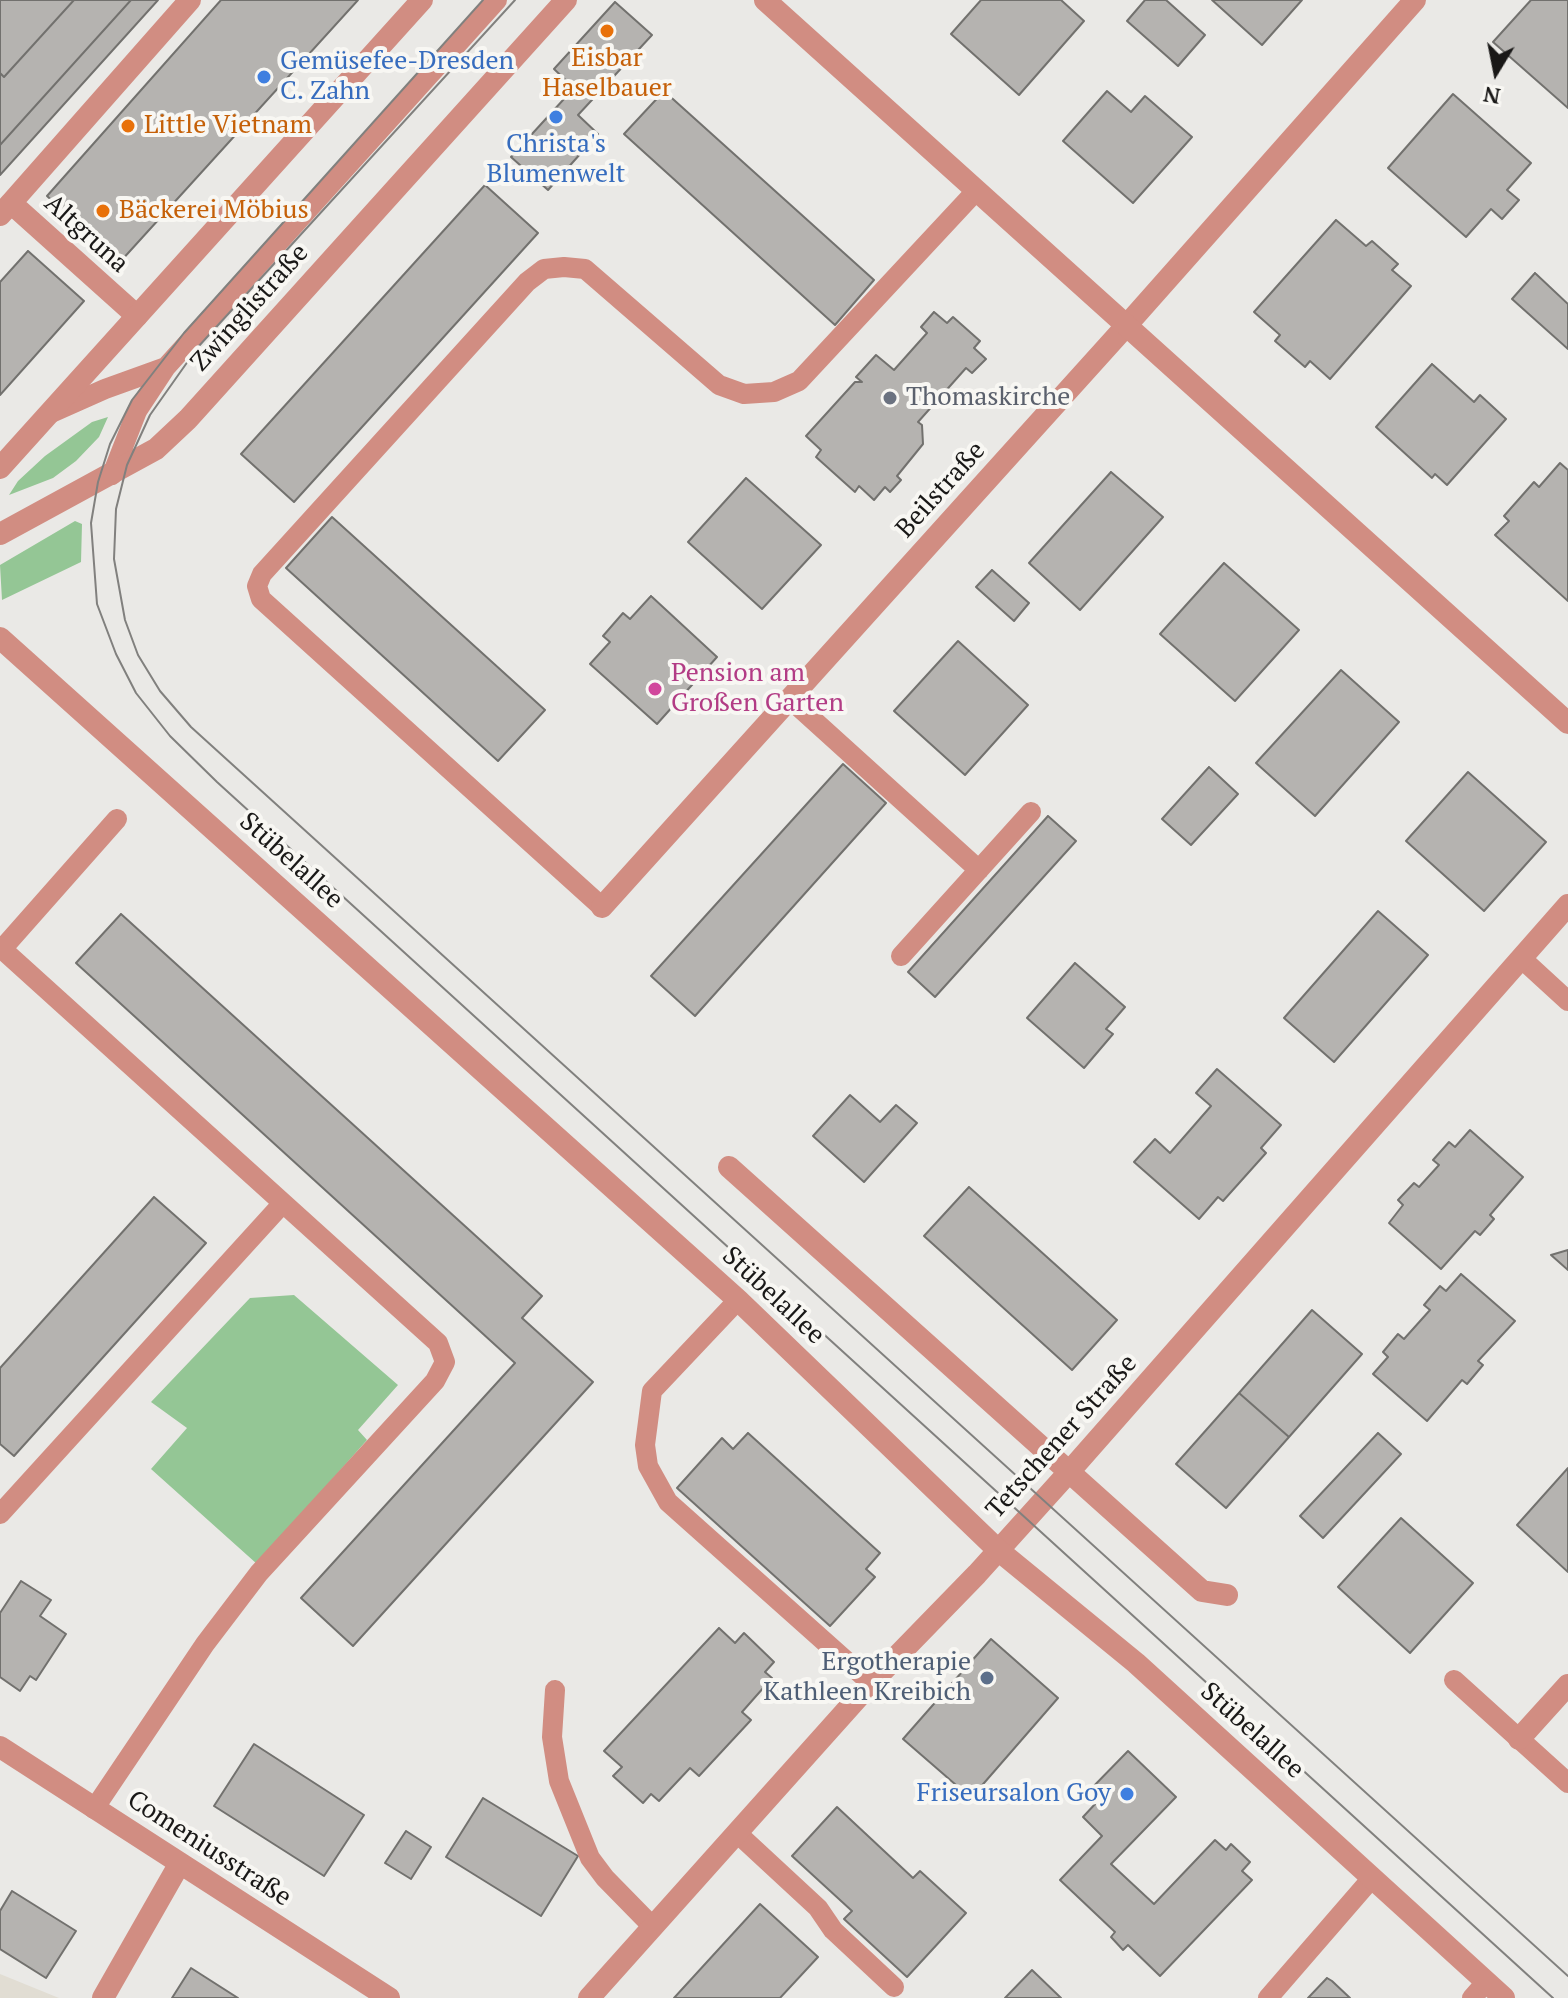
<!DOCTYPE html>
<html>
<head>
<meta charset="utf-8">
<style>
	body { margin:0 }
	#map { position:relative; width:1568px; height:1998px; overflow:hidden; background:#eae9e6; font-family:"PT Serif",serif }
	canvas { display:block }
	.north { position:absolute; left:1456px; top:32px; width:80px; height:80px; -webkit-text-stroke:6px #f8f7f3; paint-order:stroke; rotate:190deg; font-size:22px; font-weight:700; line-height:32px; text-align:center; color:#191817 }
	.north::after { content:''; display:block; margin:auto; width:28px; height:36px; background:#191817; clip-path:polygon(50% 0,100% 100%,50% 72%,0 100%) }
</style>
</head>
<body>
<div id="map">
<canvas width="1568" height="1998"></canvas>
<div class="north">N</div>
</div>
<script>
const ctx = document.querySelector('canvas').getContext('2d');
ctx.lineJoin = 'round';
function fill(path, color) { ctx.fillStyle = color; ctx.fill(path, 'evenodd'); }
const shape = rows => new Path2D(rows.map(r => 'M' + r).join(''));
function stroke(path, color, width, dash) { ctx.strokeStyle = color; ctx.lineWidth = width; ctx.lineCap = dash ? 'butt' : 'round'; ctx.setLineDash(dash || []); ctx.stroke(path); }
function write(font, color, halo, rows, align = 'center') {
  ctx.font = font + ' "PT Serif",serif'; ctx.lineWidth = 8; ctx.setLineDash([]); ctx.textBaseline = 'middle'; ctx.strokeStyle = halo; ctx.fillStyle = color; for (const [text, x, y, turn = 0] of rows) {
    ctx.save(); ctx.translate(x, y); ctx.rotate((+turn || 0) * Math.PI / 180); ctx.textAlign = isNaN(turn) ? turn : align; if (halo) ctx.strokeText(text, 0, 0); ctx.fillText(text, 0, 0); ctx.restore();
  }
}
fill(shape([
	[0,1974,59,1998,0,1998]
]), '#e1ddd3');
fill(shape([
	[108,417,99,437,76,461,53,478,9,495,18,481,45,456,92,422],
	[75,521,82,524,81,562,2,600,0,565],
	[294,1295,398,1385,358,1430,367,1440,257,1564,151,1469,187,1428,151,1402,250,1298]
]), '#94c695');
const building = shape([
	[0,0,74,0,4,77,0,73,0,0],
	[74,0,131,0,0,145,0,73,4,77,74,0],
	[131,0,158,0,0,175,0,145,131,0],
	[221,0,358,0,120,262,47,196,221,0],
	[981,0,1061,0,1084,21,1019,95,951,34,981,0],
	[1145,0,1166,0,1205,35,1178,66,1127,21,1145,0],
	[1212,0,1302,0,1262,45,1212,0],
	[1531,0,1568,0,1568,108,1493,42,1531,0],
	[615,2,652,35,578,115,598,134,548,190,511,157,574,88,554,69,615,2],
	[664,91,874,280,835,325,624,134,664,91],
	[1107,91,1131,112,1145,96,1192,137,1133,203,1063,141,1107,91],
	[1453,94,1531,163,1507,190,1519,200,1502,219,1491,209,1466,237,1388,168,1453,94],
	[485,185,538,233,294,502,241,454,485,185],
	[1336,220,1366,246,1372,241,1398,264,1392,270,1411,286,1330,379,1310,361,1305,367,1275,341,1280,335,1254,312,1336,220],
	[28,251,84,301,0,395,0,282,28,251],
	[1535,273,1568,304,1568,349,1512,299,1535,273],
	[934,312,947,323,953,317,980,341,974,348,986,359,972,373,966,368,918,422,922,425,923,444,897,476,901,480,890,492,885,487,874,500,859,486,855,492,816,457,821,450,806,436,855,382,862,382,856,377,876,355,894,370,927,333,921,327,934,312],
	[1432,364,1474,402,1480,395,1506,419,1447,485,1435,474,1432,478,1376,427,1432,364],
	[1560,463,1568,470,1568,601,1495,535,1509,521,1504,516,1534,482,1539,487,1560,463],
	[1111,472,1163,517,1080,610,1029,563,1111,472],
	[746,478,821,545,762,609,688,542,746,478],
	[332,517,545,710,498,761,286,568,332,517],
	[1224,563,1299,630,1235,701,1160,634,1224,563],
	[992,570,1029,603,1014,621,976,587,992,570],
	[651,596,717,657,657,724,590,664,610,642,603,636,623,613,630,619,651,596],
	[958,641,1028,705,965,775,894,711,958,641],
	[1341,670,1399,722,1315,816,1256,763,1341,670],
	[843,764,886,803,695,1016,651,976,843,764],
	[1209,767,1238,794,1191,845,1162,819,1209,767],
	[1468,772,1546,842,1484,911,1406,841,1468,772],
	[1048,816,1076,841,935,997,908,972,1048,816],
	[1378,911,1428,955,1334,1062,1284,1018,1378,911],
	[121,914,542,1296,522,1318,593,1382,353,1646,301,1598,515,1363,76,963,121,914],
	[1075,963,1125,1007,1106,1029,1113,1034,1084,1068,1027,1018,1075,963],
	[1217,1069,1281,1125,1261,1148,1266,1153,1223,1201,1218,1197,1199,1219,1134,1162,1155,1139,1170,1153,1211,1106,1196,1093,1217,1069],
	[850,1095,880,1122,896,1105,917,1123,864,1182,813,1136,850,1095],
	[1470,1130,1523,1177,1490,1215,1494,1219,1480,1235,1475,1231,1441,1269,1389,1223,1403,1205,1398,1200,1414,1183,1419,1187,1439,1165,1433,1160,1449,1142,1455,1147,1470,1130],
	[969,1187,1117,1320,1072,1370,924,1236,969,1187],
	[154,1197,206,1243,14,1456,0,1444,0,1368,154,1197],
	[1568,1250,1568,1270,1551,1255,1568,1250],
	[1461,1274,1515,1321,1478,1361,1483,1365,1467,1384,1462,1380,1427,1421,1373,1374,1388,1357,1383,1352,1398,1334,1404,1339,1430,1310,1424,1305,1440,1286,1446,1291,1461,1274],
	[1312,1310,1362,1354,1289,1437,1239,1393,1312,1310],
	[1239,1393,1289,1437,1226,1508,1176,1464,1239,1393],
	[748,1433,880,1553,866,1569,875,1577,830,1626,677,1488,722,1438,733,1449,748,1433],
	[1378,1433,1401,1454,1323,1538,1300,1516,1378,1433],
	[1568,1468,1568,1572,1517,1525,1568,1468],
	[1401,1518,1473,1583,1410,1653,1338,1587,1401,1518],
	[21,1581,51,1600,40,1616,66,1634,36,1680,30,1676,20,1691,0,1677,0,1613,21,1581],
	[719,1628,735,1643,744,1633,774,1662,765,1672,772,1678,742,1712,751,1720,699,1776,690,1768,659,1801,651,1794,643,1803,613,1776,622,1767,604,1751,719,1628],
	[991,1639,1058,1698,971,1798,903,1739,991,1639],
	[254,1744,364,1815,324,1876,214,1806,254,1744],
	[1128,1751,1176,1797,1111,1864,1154,1904,1215,1840,1226,1850,1231,1844,1250,1862,1242,1871,1252,1880,1160,1976,1128,1945,1123,1950,1111,1937,1115,1932,1060,1880,1102,1836,1083,1817,1096,1803,1086,1794,1128,1751],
	[483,1798,578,1856,541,1916,446,1857,483,1798],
	[837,1807,913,1878,920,1871,966,1913,907,1977,844,1919,852,1911,792,1856,837,1807],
	[406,1831,431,1847,411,1879,385,1863,406,1831],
	[12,1891,76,1931,46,1978,0,1949,0,1911,12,1891],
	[760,1904,818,1957,780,1998,674,1998,760,1904],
	[191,1968,238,1998,172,1998,191,1968],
	[1032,1970,1061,1998,1005,1998,1032,1970],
	[1327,1978,1332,1981,1350,1998,1308,1998,1327,1978]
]);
fill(building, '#b5b3b0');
stroke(building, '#72716e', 2);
stroke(shape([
	[51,413,105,389,166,367],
	[112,475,137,411,166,367,497,0],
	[790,699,979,870],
	[602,907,261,599,257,586,262,574,527,282,544,269,564,267,585,269,719,385,744,394,774,392,799,381,976,191],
	[901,956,1031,812],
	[1521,958,1568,1001],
	[738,1300,652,1391,645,1445,648,1466,668,1502,871,1683],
	[0,1514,283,1203],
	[1454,1680,1568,1783],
	[555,1690,552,1737,559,1781,590,1858,605,1878,653,1927],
	[94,1809,205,1644,259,1573,435,1381,445,1362,438,1343,2,949,117,819],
	[737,1833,818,1908,833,1930,894,1987],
	[1268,1998,1372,1878],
	[1472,1998,1486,1982]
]), '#d18d82', 20);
stroke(shape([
	[11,203,190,0],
	[0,215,11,203,137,316]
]), '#d18d82', 22);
stroke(shape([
	[602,907,1126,326,1415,0],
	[729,1167,1202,1591,1227,1595],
	[1519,1739,1568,1685],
	[0,1747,389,1998],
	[103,1998,180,1863],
	[589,1998,871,1683,977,1574,1069,1472,1568,905]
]), '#d18d82', 22);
stroke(shape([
	[765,0,1568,723],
	[0,468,422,0],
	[0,534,156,449,188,419,566,0],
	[0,638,738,1300,998,1550,1136,1663,1504,1998]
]), '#d18d82', 22);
stroke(shape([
	[483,0,184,333,132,400,110,444,98,482,91,523,97,604,116,654,136,693,170,736,217,782,1553,1998],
	[515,0,198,347,150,415,127,465,116,509,114,559,125,620,138,655,160,691,191,727,1568,1976]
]), '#81807e', 2);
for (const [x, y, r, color] of [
	[607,31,8,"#e8710a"],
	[264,77,8,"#3f7fe0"],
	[556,117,8,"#3f7fe0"],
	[128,126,8,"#e8710a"],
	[103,211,8,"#e8710a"],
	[890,398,8,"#6b7280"],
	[655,689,8,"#d1479c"],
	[987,1678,8,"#5c6f8a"],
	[1127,1794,8,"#3f7fe0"]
]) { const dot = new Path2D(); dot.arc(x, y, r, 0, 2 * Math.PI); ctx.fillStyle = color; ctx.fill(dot); stroke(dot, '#f8f7f3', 3); }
write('26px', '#c56008', '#f8f7f3', [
	["Eisbar",607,59,"center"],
	["Haselbauer",607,89,"center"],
	["Little Vietnam",144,126],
	["Bäckerei Möbius",119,211]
], 'left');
write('26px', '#366cbe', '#f8f7f3', [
	["Gemüsefee-Dresden",280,62],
	["C. Zahn",280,92],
	["Christa's",556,145,"center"],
	["Blumenwelt",556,175,"center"],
	["Friseursalon Goy",1111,1794,"right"]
], 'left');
write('26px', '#191817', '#f8f7f3', [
	["Altgruna",86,234,42],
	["Zwinglistraße",250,308,-48],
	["Beilstraße",941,490,-48],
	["Stübelallee",291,861,42],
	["Stübelallee",773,1296,43],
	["Tetschener Straße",1062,1437,-48],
	["Stübelallee",1252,1731,42],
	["Comeniusstraße",209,1849,33]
]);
write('26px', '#5b616d', '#f8f7f3', [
	["Thomaskirche",906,398]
], 'left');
write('26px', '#b23c85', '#f8f7f3', [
	["Pension am",671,674],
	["Großen Garten",671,704]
], 'left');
write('26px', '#4e5e75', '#f8f7f3', [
	["Ergotherapie",971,1663],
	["Kathleen Kreibich",971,1693]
], 'right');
</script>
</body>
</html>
